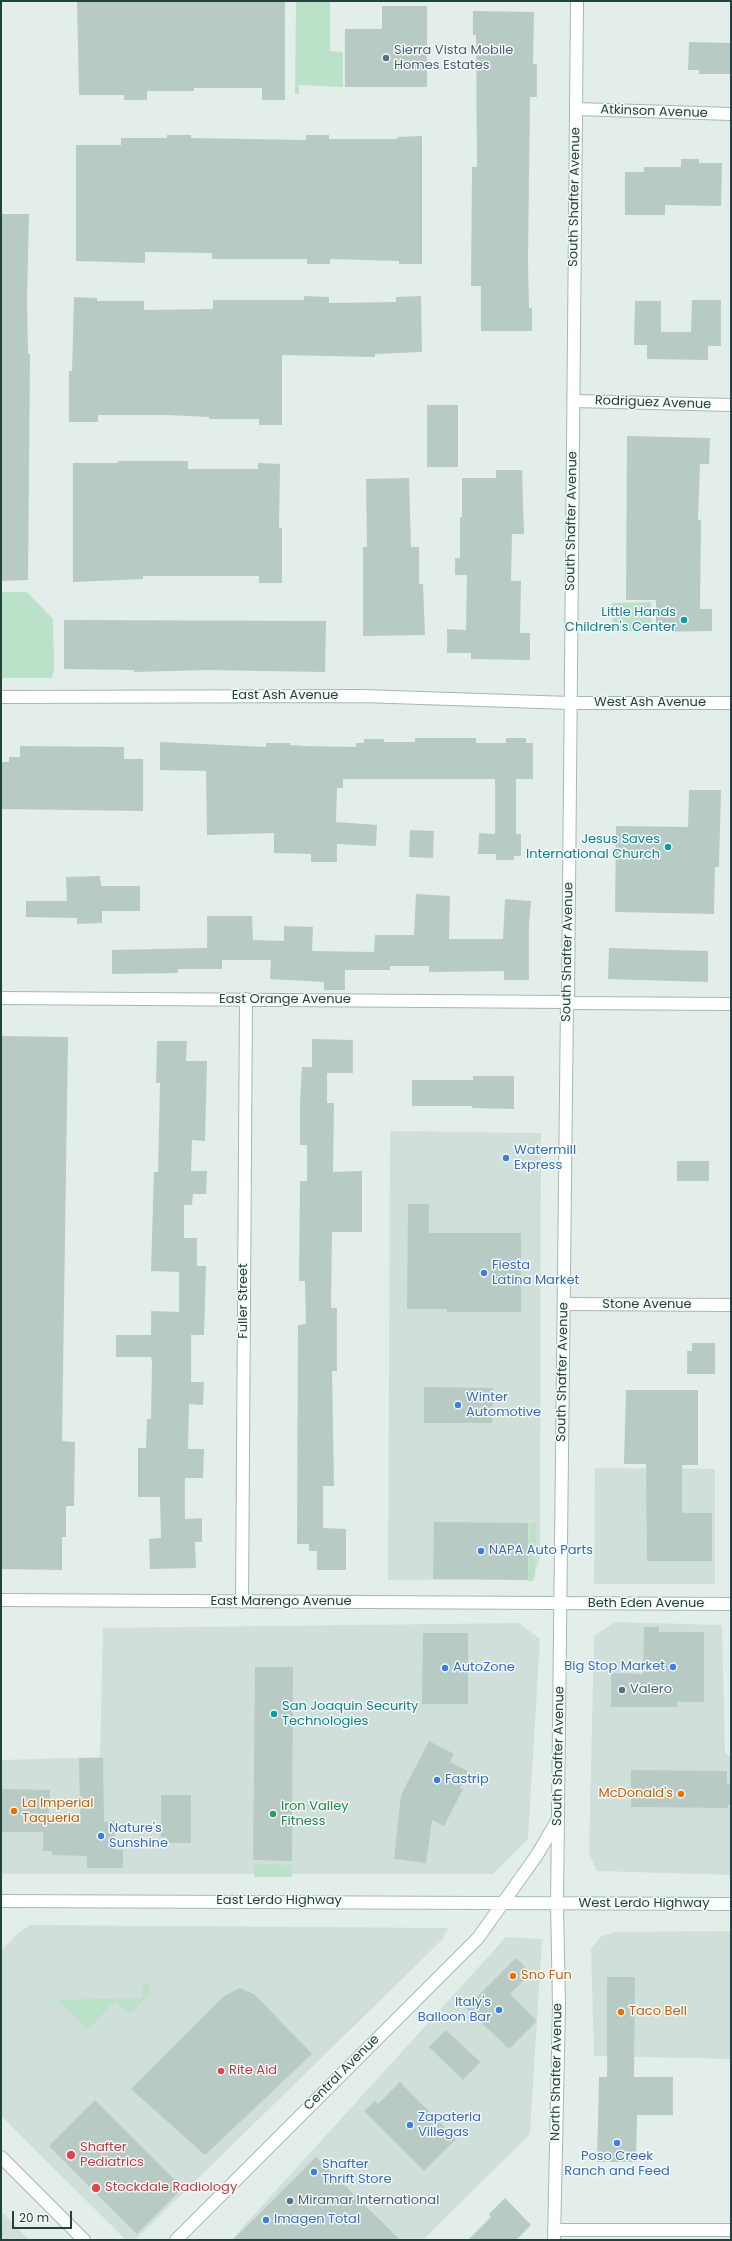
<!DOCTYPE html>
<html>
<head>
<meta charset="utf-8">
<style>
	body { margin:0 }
	#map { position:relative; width:732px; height:2241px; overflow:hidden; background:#e3eeeb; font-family:Poppins,sans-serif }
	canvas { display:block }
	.frame { position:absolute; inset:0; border:2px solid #21423d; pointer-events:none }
	.scale { position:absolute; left:12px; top:2211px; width:60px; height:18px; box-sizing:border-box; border:2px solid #21423d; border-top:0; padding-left:5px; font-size:12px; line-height:14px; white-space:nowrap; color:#21423d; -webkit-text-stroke:3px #f5faf8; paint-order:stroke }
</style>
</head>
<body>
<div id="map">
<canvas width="732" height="2241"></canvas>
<div class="frame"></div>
<div class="scale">20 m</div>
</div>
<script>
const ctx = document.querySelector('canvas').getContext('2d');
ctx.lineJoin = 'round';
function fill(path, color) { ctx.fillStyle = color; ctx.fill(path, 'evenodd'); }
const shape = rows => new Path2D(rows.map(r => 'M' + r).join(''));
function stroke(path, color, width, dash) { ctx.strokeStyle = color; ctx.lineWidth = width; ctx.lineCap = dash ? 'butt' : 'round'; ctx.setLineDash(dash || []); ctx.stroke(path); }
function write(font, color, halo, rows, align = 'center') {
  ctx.font = font + ' Poppins,sans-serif'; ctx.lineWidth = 3; ctx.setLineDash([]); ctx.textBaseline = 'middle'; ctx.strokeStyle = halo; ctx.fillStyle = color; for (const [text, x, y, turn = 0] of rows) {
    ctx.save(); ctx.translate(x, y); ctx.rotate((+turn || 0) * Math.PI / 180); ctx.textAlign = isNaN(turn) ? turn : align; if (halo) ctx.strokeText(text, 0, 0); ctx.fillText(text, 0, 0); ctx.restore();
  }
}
fill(shape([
	[390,1131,541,1133,540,1558,532,1579,388,1580],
	[595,1468,715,1469,715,1584,594,1584],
	[615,1622,722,1625,725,1753,731,1757,731,1875,597,1871,589,1853,594,1636],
	[519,1623,540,1639,528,1839,493,1874,1,1874,1,1760,100,1757,103,1628],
	[30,1925,448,1928,442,1940,135,2240,126,2240,1,2116,1,1951,16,1935],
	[731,1931,731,2059,594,2056,591,1949,600,1937,615,1932],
	[506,1937,542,1939,530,2134,423,2240,231,2240],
	[1,2211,29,2240,1,2240]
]), '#d1dfda');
fill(shape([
	[296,1,330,1,330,51,343,52,343,87,299,85,299,94,295,94],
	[1,592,27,592,53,619,54,670,52,678,1,678],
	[651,602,652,631,613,631,612,603],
	[529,1523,536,1523,535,1577,532,1581,528,1581],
	[254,1864,292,1865,292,1877,254,1877],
	[144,1983,150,1984,150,1993,133,2011,127,2012,115,2001,88,2030,57,2000,142,1998]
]), '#bbe1c9');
fill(shape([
	[77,1,285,1,285,100,262,100,262,88,194,88,194,91,147,91,147,100,124,100,124,95,79,95],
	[382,6,427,6,427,87,345,87,345,29,382,29],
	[473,11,534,12,533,64,537,64,537,97,530,97,528,261,529,308,532,308,532,331,481,331,481,286,471,286,472,167,477,167,476,35,473,35],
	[689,42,731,43,731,74,699,74,699,70,688,70],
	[167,135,191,135,191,138,306,140,306,135,329,135,329,139,397,139,397,137,422,136,422,264,399,264,399,261,330,259,330,264,307,264,307,259,212,259,212,253,145,252,145,263,76,261,76,145,121,145,121,138,167,138],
	[681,159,699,159,699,163,722,163,721,206,665,205,665,215,625,215,625,172,644,172,644,167,681,167],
	[1,214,29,214,27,297,28,354,30,354,28,580,1,581],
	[304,296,329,297,329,303,396,302,396,297,421,296,422,352,375,354,375,357,282,355,282,425,259,425,259,419,209,419,209,417,166,415,98,415,98,422,69,422,69,371,72,371,74,297,97,298,97,301,144,301,144,310,213,309,213,300,304,300],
	[692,300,721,300,721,346,708,346,708,360,647,359,647,345,634,345,635,301,661,301,661,332,691,332],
	[427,405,458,405,458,467,427,467],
	[627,436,710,438,709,464,700,464,698,520,701,520,700,609,712,609,712,631,656,632,656,600,626,600],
	[118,461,188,461,188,469,258,469,258,463,280,464,279,528,282,528,282,583,259,583,259,576,143,576,143,579,73,582,73,463,118,463],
	[496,470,522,470,524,534,512,534,511,581,521,581,520,633,530,633,530,660,471,659,471,653,447,653,447,629,466,630,467,575,455,575,455,558,460,558,460,517,462,517,462,478,496,478],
	[409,478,411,547,419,547,419,584,423,584,425,635,363,636,363,547,367,547,366,479],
	[64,620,326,621,325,672,206,670,134,672,134,670,64,669],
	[415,738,476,738,476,743,506,743,506,738,526,738,526,743,533,743,533,779,516,779,516,834,521,834,521,856,514,856,514,860,496,860,496,854,478,854,479,833,495,834,495,779,343,779,343,788,337,788,336,822,377,825,376,846,337,844,337,862,311,862,311,854,274,853,274,833,207,835,206,771,160,770,160,742,266,747,266,743,290,743,290,745,304,746,356,747,356,743,364,743,364,739,384,739,384,742,415,742],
	[20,746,124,747,124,759,143,759,143,811,1,809,1,762,9,762,9,757,20,757],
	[689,790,721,790,719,867,715,867,714,914,615,912,616,826,688,827],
	[410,830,434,831,433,858,409,857],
	[100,876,101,886,140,886,140,911,102,911,102,923,77,924,77,918,26,917,26,901,67,901,66,877],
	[416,894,450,896,449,939,503,939,505,899,531,901,529,924,529,980,504,980,504,971,429,972,429,966,390,966,390,970,345,970,345,990,324,990,324,982,270,979,271,960,222,960,222,969,178,969,178,973,112,974,112,950,207,948,207,916,252,916,253,940,284,941,284,926,313,927,312,951,374,952,375,935,414,935],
	[609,948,708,951,708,982,608,979],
	[1,1036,68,1037,62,1441,75,1442,74,1506,66,1506,66,1537,62,1537,62,1570,1,1569],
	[312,1039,353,1040,353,1073,327,1073,327,1103,334,1103,333,1172,362,1171,362,1232,332,1232,331,1308,337,1308,337,1371,332,1371,334,1486,323,1486,323,1528,346,1529,346,1570,317,1570,317,1551,309,1551,309,1544,297,1544,298,1325,306,1324,305,1281,299,1281,300,1181,307,1181,307,1145,300,1145,300,1103,302,1067,312,1067],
	[157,1041,187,1041,186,1061,207,1061,205,1141,192,1140,191,1171,207,1171,206,1194,193,1194,192,1205,184,1205,184,1238,197,1238,197,1266,206,1266,204,1335,191,1335,191,1382,204,1382,203,1405,189,1404,188,1449,204,1449,203,1478,185,1478,185,1519,202,1518,202,1542,195,1542,196,1568,150,1569,149,1539,161,1538,160,1497,138,1497,138,1448,146,1448,147,1419,151,1419,152,1361,151,1357,116,1357,116,1335,151,1335,151,1311,179,1312,179,1272,151,1271,154,1172,158,1172,160,1083,156,1083],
	[473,1076,514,1076,514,1109,472,1108,472,1106,412,1106,412,1080,473,1080],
	[677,1161,709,1161,709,1181,677,1181],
	[408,1204,429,1204,429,1233,521,1233,521,1312,447,1312,447,1309,407,1309],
	[692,1343,715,1343,715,1374,687,1374,687,1351,692,1351],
	[424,1387,493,1388,492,1423,424,1423],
	[626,1390,698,1390,698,1465,682,1465,682,1513,712,1513,712,1561,647,1561,646,1464,624,1464],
	[434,1522,528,1523,528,1580,433,1579],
	[644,1627,659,1627,659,1632,704,1632,704,1702,677,1702,677,1707,611,1707,611,1673,643,1674],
	[423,1633,468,1633,468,1704,422,1704],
	[255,1667,293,1667,292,1861,253,1860],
	[429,1741,454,1754,450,1762,468,1771,460,1788,463,1789,444,1826,432,1820,426,1863,394,1859,401,1795],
	[79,1758,103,1758,104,1822,115,1821,115,1850,123,1850,123,1868,87,1868,87,1856,52,1855,52,1851,43,1851,43,1832,1,1832,1,1789,50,1790,49,1817,80,1817],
	[631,1770,727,1771,727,1784,731,1784,731,1805,728,1805,728,1808,631,1807],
	[161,1795,191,1795,191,1843,167,1843,167,1837,161,1837],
	[516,1958,531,1973,510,1994,537,2021,509,2049,466,2008],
	[607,1977,635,1977,634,2077,673,2077,673,2115,637,2115,636,2162,597,2162,599,2077,607,2077],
	[240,1988,254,1994,312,2054,205,2155,131,2089,224,1996],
	[446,2030,480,2062,463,2080,429,2047],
	[400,2082,456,2139,424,2171,364,2111,375,2101,378,2104],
	[95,2100,183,2188,137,2234,49,2146],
	[316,2157,400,2240,233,2240],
	[505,2198,531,2225,516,2240,468,2240,491,2217,489,2214]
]), '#b8cac4');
const street = shape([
	[576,109,731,114],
	[574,401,731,405],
	[1,697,362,696,570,703,731,703],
	[1,998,568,1002],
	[567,1003,731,1004],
	[564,1304,731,1305],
	[1,1600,731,1604],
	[242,1602,246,999],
	[1,2157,84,2240],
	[554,2230,731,2230]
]);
const secondary = shape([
	[1,1901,731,1904],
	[176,2240,478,1938,537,1855,558,1819],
	[554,2240,559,2006,557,1904,567,1003,568,1002,577,1]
]);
stroke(street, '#a5b7b3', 14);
stroke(secondary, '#a1bbb5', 14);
stroke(street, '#fff', 12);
stroke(secondary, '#fff', 12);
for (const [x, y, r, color] of [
	[386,58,4,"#5c6f8a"],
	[684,620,4,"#0f9aa8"],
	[668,847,4,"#0f9aa8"],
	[506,1158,4,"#3f7fe0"],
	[484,1273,4,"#3f7fe0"],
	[458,1405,4,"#3f7fe0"],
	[481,1551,4,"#3f7fe0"],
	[673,1667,4,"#3f7fe0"],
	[445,1668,4,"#3f7fe0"],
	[622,1690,4,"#5c6f8a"],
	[274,1714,4,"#0f9aa8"],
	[437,1780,4,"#3f7fe0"],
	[681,1794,4,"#e8710a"],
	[14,1811,4,"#e8710a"],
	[273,1814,4,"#2e9e5b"],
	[101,1836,4,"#3f7fe0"],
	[513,1976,4,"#e8710a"],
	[499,2010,4,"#3f7fe0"],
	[621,2012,4,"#e8710a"],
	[221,2071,4,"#e0444e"],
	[410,2125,4,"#3f7fe0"],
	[617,2143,4,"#3f7fe0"],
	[71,2155,5,"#e0444e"],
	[314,2172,4,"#3f7fe0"],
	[96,2188,5,"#e0444e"],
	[290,2201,4,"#5c6f8a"],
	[266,2220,4,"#3f7fe0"]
]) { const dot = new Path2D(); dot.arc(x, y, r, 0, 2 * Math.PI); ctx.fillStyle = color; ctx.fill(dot); stroke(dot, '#f5faf8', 1.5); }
write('13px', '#4e5e75', '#f5faf8', [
	["Sierra Vista Mobile",394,51],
	["Homes Estates",394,66],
	["Valero",630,1690],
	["Miramar International",298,2201]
], 'left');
write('13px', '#21423d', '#f5faf8', [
	["Atkinson Avenue",654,112,2],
	["South Shafter Avenue",575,197,-89],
	["Rodriguez Avenue",653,403,2],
	["South Shafter Avenue",572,521,-89],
	["East Ash Avenue",285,696],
	["West Ash Avenue",650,703],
	["South Shafter Avenue",568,952,-89],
	["East Orange Avenue",285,1000],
	["Fuller Street",244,1301,-90],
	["Stone Avenue",647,1305],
	["South Shafter Avenue",563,1372,-89],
	["East Marengo Avenue",281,1602],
	["Beth Eden Avenue",646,1604],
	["South Shafter Avenue",559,1756,-89],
	["East Lerdo Highway",279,1901],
	["West Lerdo Highway",644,1904],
	["North Shafter Avenue",557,2072,-89],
	["Central Avenue",342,2073,-45]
]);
write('13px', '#0d838f', '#f5faf8', [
	["Little Hands",676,613],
	["Children's Center",676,628],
	["Jesus Saves",660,840],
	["International Church",660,855],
	["San Joaquin Security",282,1707,"left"],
	["Technologies",282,1722,"left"]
], 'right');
write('13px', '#366cbe', '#f5faf8', [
	["Watermill",514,1151],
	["Express",514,1166],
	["Fiesta",492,1266],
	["Latina Market",492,1281],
	["Winter",466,1398],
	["Automotive",466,1413],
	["NAPA Auto Parts",489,1551],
	["Big Stop Market",665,1667,"right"],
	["AutoZone",453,1668],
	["Fastrip",445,1780],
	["Nature's",109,1829],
	["Sunshine",109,1844],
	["Italy's",491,2003,"right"],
	["Balloon Bar",491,2018,"right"],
	["Zapateria",418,2118],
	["Villegas",418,2133],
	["Poso Creek",617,2157,"center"],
	["Ranch and Feed",617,2172,"center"],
	["Shafter",322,2165],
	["Thrift Store",322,2180],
	["Imagen Total",274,2220]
], 'left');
write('13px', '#c56008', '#f5faf8', [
	["McDonald's",673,1794,"right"],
	["La Imperial",22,1804],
	["Taqueria",22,1819],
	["Sno Fun",521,1976],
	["Taco Bell",629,2012]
], 'left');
write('13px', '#27864d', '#f5faf8', [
	["Iron Valley",281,1807],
	["Fitness",281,1822]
], 'left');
write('13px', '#be3a42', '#f5faf8', [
	["Rite Aid",229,2071],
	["Shafter",80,2148],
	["Pediatrics",80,2163],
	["Stockdale Radiology",105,2188]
], 'left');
</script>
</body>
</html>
